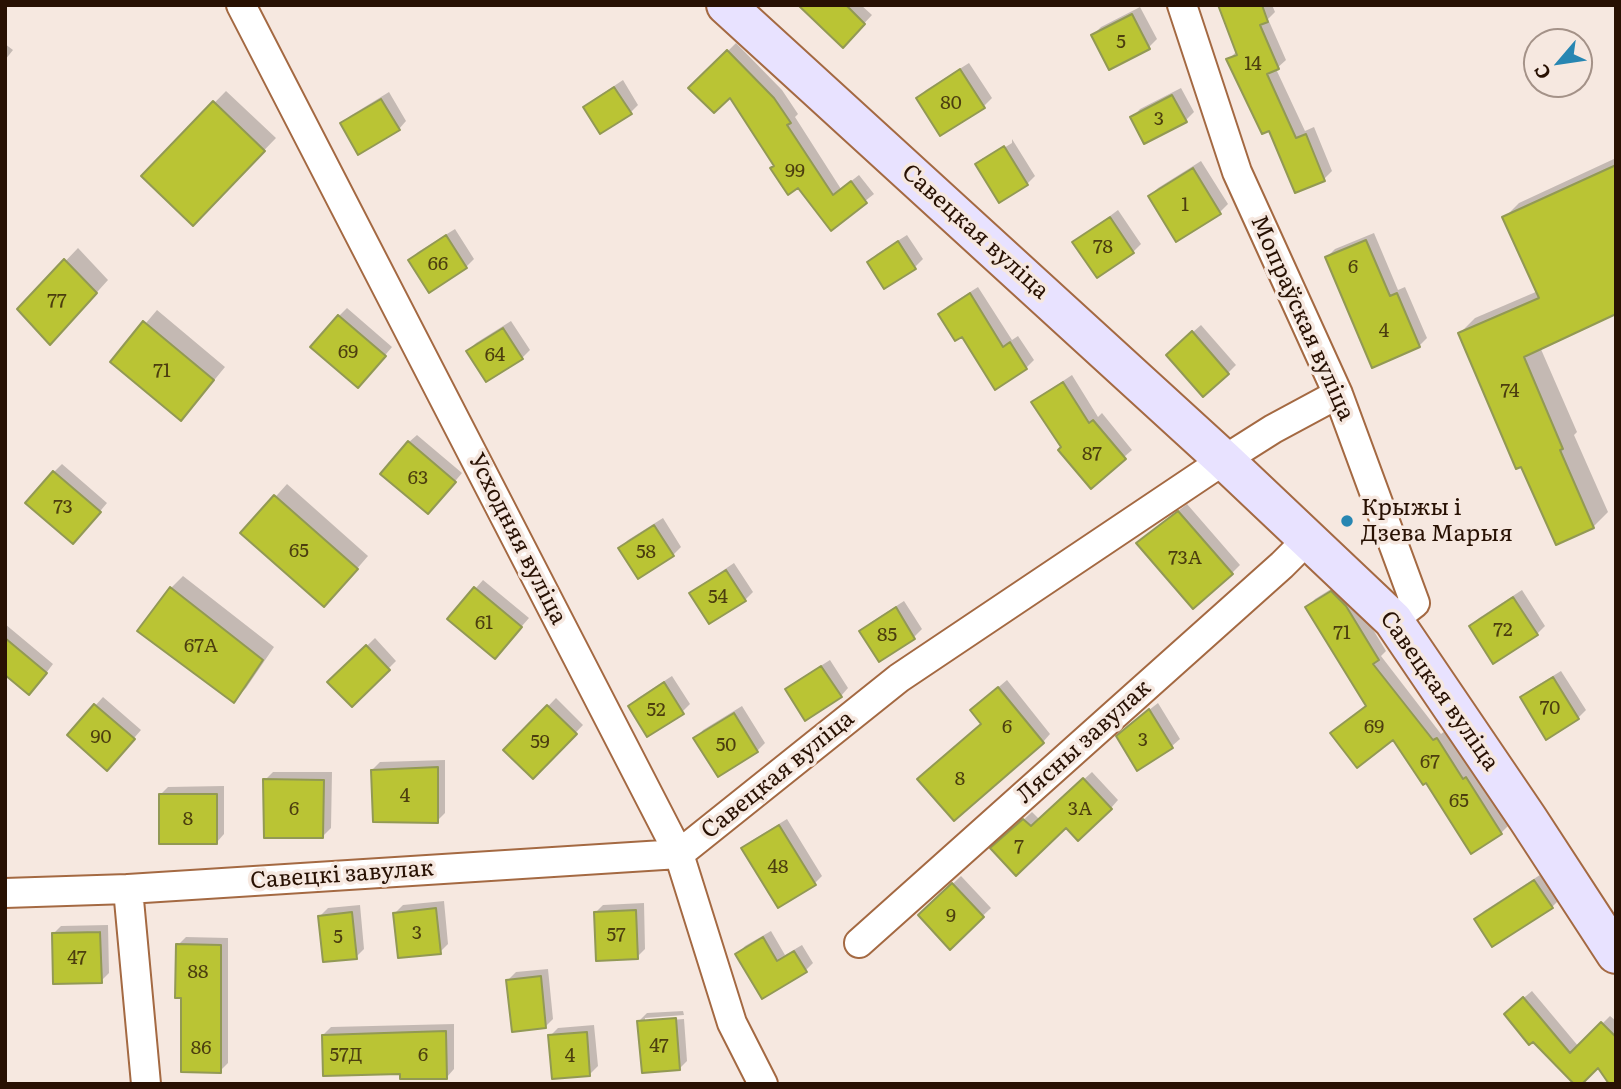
<!DOCTYPE html>
<html>
<head>
<meta charset="utf-8">
<style>
	body { margin:0 }
	#map { position:relative; width:1621px; height:1089px; overflow:hidden; background:#f6e8e0; font-family:Literata,serif }
	canvas { display:block }
	.frame { position:absolute; inset:0; border:7px solid #281103; pointer-events:none }
	.north { position:absolute; left:1523px; top:28px; width:70px; height:70px; box-sizing:border-box; background:#f6e8e0; border:2px solid #a49288; border-radius:50%; rotate:241deg; font-size:19px; font-weight:700; line-height:28px; text-align:center; color:#281103 }
	.north::after { content:''; display:block; margin:auto; width:24px; height:32px; background:#2786b2; clip-path:polygon(50% 0,100% 100%,50% 72%,0 100%) }
</style>
</head>
<body>
<div id="map">
<canvas width="1621" height="1089"></canvas>
<div class="frame"></div>
<div class="north">С</div>
</div>
<script>
const ctx = document.querySelector('canvas').getContext('2d');
ctx.lineJoin = 'round';
function fill(path, color) { ctx.fillStyle = color; ctx.fill(path, 'evenodd'); }
const shape = rows => new Path2D(rows.map(r => 'M' + r).join(''));
function stroke(path, color, width, dash) { ctx.strokeStyle = color; ctx.lineWidth = width; ctx.lineCap = dash ? 'butt' : 'round'; ctx.setLineDash(dash || []); ctx.stroke(path); }
function write(font, color, halo, rows, align = 'center') {
  ctx.font = font + ' Literata,serif'; ctx.lineWidth = 7; ctx.setLineDash([]); ctx.textBaseline = 'middle'; ctx.strokeStyle = halo; ctx.fillStyle = color; for (const [text, x, y, turn = 0] of rows) {
    ctx.save(); ctx.translate(x, y); ctx.rotate((+turn || 0) * Math.PI / 180); ctx.textAlign = isNaN(turn) ? turn : align; if (halo) ctx.strokeText(text, 0, 0); ctx.fillText(text, 0, 0); ctx.restore();
  }
}
fill(shape([
	[800,5,861,5,872,15,843,46],
	[1219,5,1272,5,1275,12,1268,19,1286,60,1276,69,1305,131,1314,127,1332,171,1324,179,1296,191,1270,128,1228,60,1237,51],
	[1140,7,1157,39,1149,47,1093,35,1101,27],
	[736,43,782,90,798,114,795,117,841,189,859,175,874,194,831,228,798,186,775,165,730,95,691,88],
	[5,44,13,50,5,60],
	[969,63,992,98,984,106,941,134,918,98,926,90],
	[623,80,638,105,630,113,585,108,593,100],
	[1181,88,1194,112,1186,120,1133,117,1140,109],
	[226,91,276,138,193,224,143,176],
	[389,92,406,121,399,129,342,124,350,116],
	[1012,139,1035,176,1027,184,977,164,983,158,983,161,1012,143],
	[1616,158,1616,313,1540,347,1577,432,1574,435,1608,512,1593,527,1460,333,1475,318,1538,291,1504,218,1519,203],
	[1201,161,1228,204,1220,212,1177,239,1150,196,1158,188],
	[1118,210,1141,244,1133,252,1075,242],
	[455,229,474,259,466,267,429,290,410,260,418,252],
	[1374,233,1398,290,1405,287,1427,338,1419,346,1327,257,1335,249],
	[907,235,923,259,915,267,885,286,869,262,877,254],
	[78,248,108,280,62,331,20,309],
	[978,287,1012,340,1018,336,1034,360,1026,368,962,334,940,314,948,306],
	[347,308,392,347,366,378,339,316],
	[157,310,225,367,193,406,113,362],
	[511,321,530,350,522,358,468,351,476,343],
	[1201,325,1236,365,1228,373,1176,347],
	[1072,375,1098,417,1102,413,1132,450,1124,457,1063,447,1034,402,1042,395],
	[417,435,462,473,436,504,409,442],
	[62,464,107,503,81,534,54,472],
	[287,484,368,556,336,593,243,533],
	[1187,504,1240,565,1232,573,1138,543],
	[663,518,681,547,673,555,638,577,620,548,628,540],
	[734,563,753,592,745,600,692,593,700,586],
	[183,576,274,647,246,688,234,700,139,631,171,588],
	[483,580,529,618,502,649,449,619],
	[1339,584,1354,598,1386,651,1381,656,1441,734,1445,731,1472,772,1475,770,1509,825,1501,833,1471,852,1426,781,1394,738,1340,726,1367,705,1308,607,1315,599],
	[1522,590,1545,626,1537,634,1471,626,1479,618],
	[904,601,922,629,914,637,880,659,862,631,870,623],
	[5,624,53,664,37,685,5,673],
	[375,638,396,661,352,705,330,682],
	[830,660,848,688,841,696,787,690,795,682],
	[1561,671,1586,710,1578,718,1523,698,1530,690],
	[672,676,690,704,682,712,630,706,638,698],
	[1007,680,1050,734,1043,742,982,723,980,703],
	[103,697,141,730,115,760,69,735],
	[556,698,583,725,533,777,506,750],
	[1158,703,1180,739,1172,746,1138,768,1126,728],
	[742,706,765,743,757,751,696,738,703,730],
	[445,760,445,813,437,821,372,770,380,762],
	[273,772,332,772,331,828,323,836,265,780],
	[1092,772,1118,800,1111,808,1067,826,1001,841,1032,812,1040,820],
	[224,786,224,834,217,842,160,795,168,787],
	[787,819,822,876,814,884,743,848,751,841],
	[1543,873,1560,899,1552,907,1476,919,1484,911],
	[961,876,991,908,950,947,920,915],
	[444,901,448,944,440,952,395,913,403,905],
	[644,903,645,949,637,957,595,913,603,905],
	[360,905,364,949,356,957,320,916,328,908],
	[108,925,109,973,101,981,53,934,61,926],
	[771,931,785,955,802,945,813,963,805,971,738,954,745,946],
	[186,937,228,938,228,1063,220,1071,183,996,178,945],
	[548,969,553,1019,545,1027,508,980,516,972],
	[1532,991,1579,1047,1610,1016,1616,1021,1616,1084,1598,1066,1580,1084,1514,1006],
	[683,1011,684,1015,645,1018,645,1022,684,1019,687,1061,679,1069,639,1021,647,1013],
	[454,1024,454,1069,447,1077,402,1072,323,1035,331,1027],
	[594,1025,598,1066,590,1074,550,1036,558,1028]
]), '#0003');
const building = shape([
	[798,5,846,5,865,24,843,48,798,5],
	[1218,5,1262,5,1268,22,1260,25,1279,69,1267,74,1296,138,1306,134,1325,181,1295,193,1269,131,1262,134,1226,59,1237,55,1218,5],
	[1132,14,1150,49,1109,70,1091,35,1132,14],
	[727,50,774,98,791,123,787,125,833,195,851,181,867,203,831,231,798,188,788,195,770,168,774,166,730,98,714,113,688,88,727,50],
	[960,69,985,108,940,136,916,98,960,69],
	[614,87,632,114,600,134,583,107,614,87],
	[1172,95,1187,122,1144,144,1130,117,1172,95],
	[381,99,400,130,358,155,340,123,381,99],
	[213,101,265,151,193,226,141,176,213,101],
	[1004,146,1028,185,999,203,975,164,1004,146],
	[1616,165,1616,314,1524,357,1563,449,1560,450,1594,528,1556,545,1521,467,1516,469,1458,333,1539,298,1502,217,1616,165],
	[1193,168,1221,214,1176,242,1148,196,1193,168],
	[1110,217,1134,253,1097,278,1072,242,1110,217],
	[446,235,467,268,429,293,408,260,446,235],
	[1366,240,1390,296,1397,293,1420,347,1372,368,1325,257,1366,240],
	[898,241,916,269,884,289,867,262,898,241],
	[64,259,97,293,50,345,17,309,64,259],
	[970,293,1003,347,1010,342,1027,369,995,390,962,337,955,341,938,314,970,293],
	[338,315,386,356,358,388,310,347,338,315],
	[143,321,214,380,181,421,110,362,143,321],
	[503,328,523,359,486,382,466,351,503,328],
	[1192,331,1229,374,1203,397,1166,355,1192,331],
	[1063,382,1089,423,1093,420,1126,459,1091,489,1058,450,1061,447,1031,402,1063,382],
	[408,441,456,482,428,514,380,474,408,441],
	[53,471,101,512,73,544,25,503,53,471],
	[274,495,358,569,324,607,240,533,274,495],
	[1178,511,1233,574,1193,609,1136,543,1178,511],
	[654,525,674,556,638,579,618,548,654,525],
	[726,570,746,601,709,624,689,593,726,570],
	[170,587,263,660,234,703,137,631,170,587],
	[474,587,522,627,495,659,447,619,474,587],
	[1331,591,1346,606,1379,660,1373,664,1433,740,1437,738,1463,779,1466,777,1502,834,1471,854,1426,783,1423,785,1393,740,1357,768,1330,733,1366,706,1305,607,1331,591],
	[1513,597,1538,635,1493,664,1469,626,1513,597],
	[896,607,915,639,879,662,859,631,896,607],
	[5,638,47,673,29,695,5,675,5,638],
	[366,645,390,670,352,707,327,682,366,645],
	[821,666,842,697,805,721,785,689,821,666],
	[1553,677,1579,719,1546,740,1520,697,1553,677],
	[664,682,684,714,647,737,628,706,664,682],
	[998,687,1044,743,954,821,917,779,981,724,970,710,998,687],
	[94,704,135,739,107,771,67,735,94,704],
	[547,705,577,734,533,779,503,750,547,705],
	[1149,709,1173,748,1137,771,1116,736,1149,709],
	[734,713,758,752,718,777,693,738,734,713],
	[438,767,438,823,373,822,371,770,438,767],
	[1083,778,1112,809,1078,841,1066,828,1016,876,990,848,1023,819,1031,826,1083,778],
	[263,779,324,780,323,838,264,838,263,779],
	[159,794,217,794,217,844,159,844,159,794],
	[779,825,816,885,778,908,741,848,779,825],
	[1534,880,1553,908,1492,947,1474,919,1534,880],
	[952,883,984,917,950,950,918,915,952,883],
	[436,908,441,954,398,958,393,913,436,908],
	[636,910,638,959,596,961,594,912,636,910],
	[352,912,357,959,323,962,318,916,352,912],
	[100,932,102,983,53,984,52,933,100,932],
	[763,937,777,961,794,951,807,972,762,999,735,954,763,937],
	[176,944,221,945,221,1073,181,1072,181,998,175,998,176,944],
	[541,976,546,1028,512,1032,506,980,541,976],
	[1523,997,1570,1053,1601,1022,1616,1037,1616,1084,1609,1084,1598,1068,1582,1084,1574,1084,1533,1042,1529,1045,1504,1014,1523,997],
	[676,1018,680,1070,642,1073,637,1021,676,1018],
	[446,1031,447,1079,400,1079,400,1074,323,1076,322,1035,446,1031],
	[587,1032,590,1076,552,1079,548,1035,587,1032]
]);
fill(building, '#bac434');
stroke(building, '#929954', 2);
const street = shape([
	[241,5,679,854,732,1023,763,1084],
	[1182,5,1237,172,1338,394,1415,603,1393,620],
	[128,889,146,1084],
	[5,893,128,889,679,854,899,678,1224,460,1273,429,1338,394],
	[859,943,1282,565,1308,539]
]);
const secondary = shape([
	[726,5,1224,460,1393,620,1528,819,1616,954]
]);
stroke(street, '#a46942', 32);
stroke(secondary, '#a46942', 42);
stroke(street, '#fff', 28);
stroke(secondary, '#e8e2ff', 38);
for (const [x, y, r, color] of [
	[1347,521,7,"#2786b2"]
]) { const dot = new Path2D(); dot.arc(x, y, r, 0, 2 * Math.PI); ctx.fillStyle = color; ctx.fill(dot); stroke(dot, '#f6e8e0', 2.5); }
write('19px', '#4c3e0f', null, [
	["5",1121,42],
	["14",1253,64],
	["80",951,103],
	["3",1159,119],
	["99",795,171],
	["1",1185,205],
	["78",1103,247],
	["66",438,264],
	["6",1353,267],
	["77",57,301],
	["4",1384,331],
	["69",348,352],
	["64",495,355],
	["71",162,371],
	["74",1510,391],
	["87",1092,454],
	["63",418,478],
	["73",63,507],
	["65",299,551],
	["58",646,552],
	["73А",1185,558],
	["54",718,597],
	["61",484,623],
	["72",1503,630],
	["71",1342,633],
	["85",887,635],
	["67А",201,646],
	["70",1550,708],
	["52",656,710],
	["6",1007,727],
	["69",1374,727],
	["90",101,737],
	["3",1143,740],
	["59",540,742],
	["50",726,745],
	["67",1430,762],
	["8",960,779],
	["4",405,796],
	["65",1459,801],
	["6",294,809],
	["3А",1080,809],
	["8",188,819],
	["7",1019,847],
	["48",778,867],
	["9",951,916],
	["3",417,933],
	["57",616,935],
	["5",338,937],
	["47",77,958],
	["88",198,972],
	["47",659,1046],
	["86",201,1048],
	["57Д",346,1055],
	["6",423,1055],
	["4",570,1056]
]);
write('23px', '#281103', '#f6e8e0', [
	["Савецкая вуліца",975,232,42],
	["Мопраўская вуліца",1302,318,66],
	["Усходняя вуліца",517,539,63],
	["Савецкая вуліца",1439,691,55],
	["Лясны завулак",1084,742,-42],
	["Савецкая вуліца",778,775,-39],
	["Савецкі завулак",342,875,-4]
]);
write('23px', '#281103', '#f6e8e0', [
	["Крыжы і",1361,508],
	["Дзева Марыя",1361,534]
], 'left');
</script>
</body>
</html>
